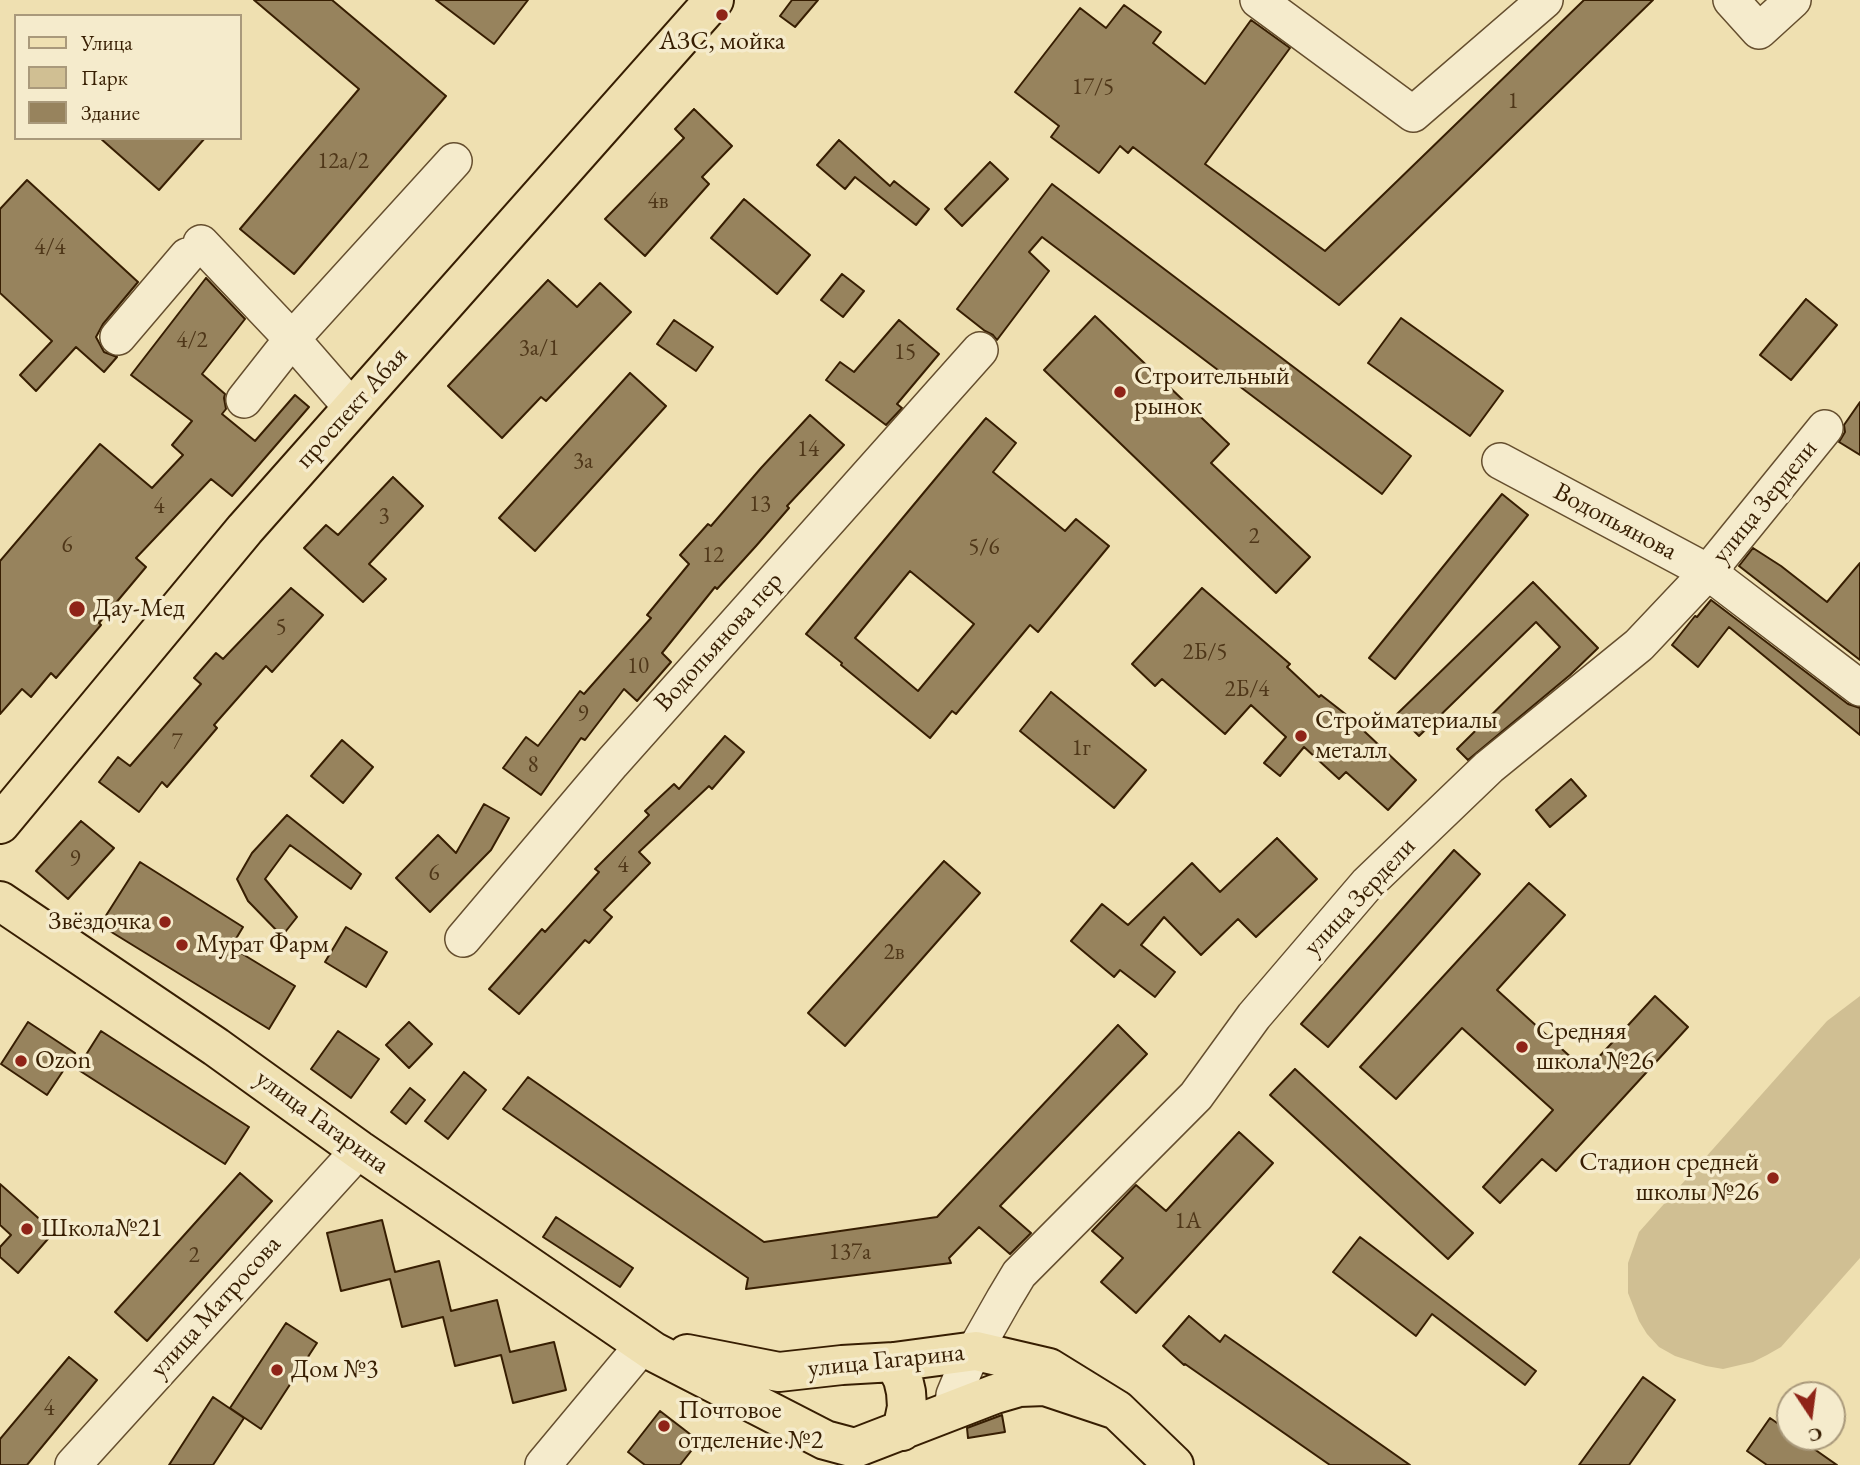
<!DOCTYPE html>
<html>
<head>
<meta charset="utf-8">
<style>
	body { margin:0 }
	#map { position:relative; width:1860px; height:1465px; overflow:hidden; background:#efe0b1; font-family:"EB Garamond",serif }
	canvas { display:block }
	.legend { position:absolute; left:14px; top:14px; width:228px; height:126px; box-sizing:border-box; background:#f5ebcc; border:2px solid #a9997b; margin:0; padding:9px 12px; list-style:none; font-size:21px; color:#371e02 }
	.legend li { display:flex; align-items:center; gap:14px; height:35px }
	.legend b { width:35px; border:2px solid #a9997b }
	.north { position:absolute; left:1776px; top:1381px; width:70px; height:70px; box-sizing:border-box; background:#f5ebcc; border:2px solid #a9997b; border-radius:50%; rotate:167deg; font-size:19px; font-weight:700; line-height:28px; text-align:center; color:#371e02 }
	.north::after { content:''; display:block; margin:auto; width:24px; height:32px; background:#8f2418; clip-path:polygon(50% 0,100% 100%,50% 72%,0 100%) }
</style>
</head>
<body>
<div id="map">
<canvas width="1860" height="1465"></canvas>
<ul class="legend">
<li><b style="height:9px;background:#efe0b1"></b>Улица</li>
<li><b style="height:19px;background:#d0bf93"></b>Парк</li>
<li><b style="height:19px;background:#97835d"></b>Здание</li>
</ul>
<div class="north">С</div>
</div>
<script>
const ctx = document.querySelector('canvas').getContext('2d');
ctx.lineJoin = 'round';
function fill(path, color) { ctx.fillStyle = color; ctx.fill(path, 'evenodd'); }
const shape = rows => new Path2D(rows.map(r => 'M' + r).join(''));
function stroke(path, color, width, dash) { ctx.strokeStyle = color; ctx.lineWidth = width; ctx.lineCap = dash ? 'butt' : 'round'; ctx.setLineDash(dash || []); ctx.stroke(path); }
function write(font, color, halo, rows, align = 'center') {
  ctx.font = font + ' "EB Garamond",serif'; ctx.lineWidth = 7; ctx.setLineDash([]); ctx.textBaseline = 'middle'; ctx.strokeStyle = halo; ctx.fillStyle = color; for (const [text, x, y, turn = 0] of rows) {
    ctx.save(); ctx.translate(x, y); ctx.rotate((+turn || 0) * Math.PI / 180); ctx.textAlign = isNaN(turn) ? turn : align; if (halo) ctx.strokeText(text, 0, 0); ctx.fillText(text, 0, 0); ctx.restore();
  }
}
fill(shape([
	[1860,996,1860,1258,1781,1347,1767,1355,1753,1362,1723,1369,1706,1366,1675,1356,1659,1347,1647,1334,1639,1321,1628,1293,1628,1263,1639,1232,1827,1021]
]), '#d0bf93');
const building = shape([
	[254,0,332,0,446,96,294,274,240,229,359,89,254,0],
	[436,0,528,0,494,44,436,0],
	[792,0,818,0,795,27,780,16,792,0],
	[1584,0,1653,0,1339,305,1133,147,1128,153,1120,146,1099,173,1051,137,1059,126,1015,92,1080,8,1106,28,1124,5,1161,32,1153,43,1205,84,1251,20,1290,48,1205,164,1325,251,1584,0],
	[694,109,732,146,702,177,709,184,645,256,605,219,684,138,675,129,694,109],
	[100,138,205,138,159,190,100,138],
	[839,140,890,186,894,181,929,209,916,225,855,177,845,189,817,165,839,140],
	[990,162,1008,179,962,226,945,209,990,162],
	[27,180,138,282,103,324,96,337,104,352,117,357,104,372,76,347,36,391,20,375,52,341,0,293,0,209,27,180],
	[1052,184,1411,456,1382,494,1042,237,1029,252,1049,271,997,340,993,335,985,331,957,309,1052,184],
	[744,199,810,255,777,294,711,238,744,199],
	[842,274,864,291,843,317,821,300,842,274],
	[206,278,245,319,202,374,225,394,224,398,226,409,222,414,255,441,295,395,309,407,232,496,211,479,136,558,146,567,99,623,101,625,56,678,51,673,31,697,22,689,0,714,0,561,100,444,152,488,183,455,172,445,192,421,131,375,206,278],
	[548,280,577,307,600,283,631,312,546,401,541,397,502,438,448,386,548,280],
	[1806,299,1837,325,1791,380,1760,355,1806,299],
	[1095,316,1229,444,1211,463,1310,557,1276,593,1044,370,1095,316],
	[1401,318,1503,391,1470,436,1368,363,1401,318],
	[674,320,713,347,696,371,657,344,674,320],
	[899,320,939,354,897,404,902,408,886,425,826,380,840,362,854,372,899,320],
	[630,373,666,406,535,551,499,518,630,373],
	[1860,402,1860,455,1839,442,1845,432,1844,425,1860,402],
	[810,415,844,445,787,506,789,508,756,546,717,589,715,587,662,653,671,662,637,701,624,689,585,740,581,738,541,795,503,768,526,737,538,746,580,691,584,694,651,618,647,615,689,564,680,555,708,524,711,526,761,468,810,415],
	[986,418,1016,443,993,472,1065,531,1076,519,1109,546,1038,632,1030,625,956,714,952,711,930,738,841,665,842,663,806,634,986,418],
	[910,571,974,624,918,691,855,638,910,571],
	[393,477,423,506,369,564,386,579,363,602,304,548,326,525,338,535,393,477],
	[1502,494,1528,515,1395,679,1369,658,1502,494],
	[1753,548,1781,566,1827,602,1860,563,1860,660,1739,566,1753,548],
	[1533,582,1598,648,1570,675,1468,760,1457,749,1560,647,1536,622,1419,736,1397,714,1533,582],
	[291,588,323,615,272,672,266,666,214,725,217,728,167,787,162,782,139,812,99,782,118,757,130,766,201,684,194,678,216,653,223,659,291,588],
	[1202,588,1290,664,1287,667,1319,697,1321,695,1348,716,1416,780,1388,810,1346,772,1339,779,1304,747,1280,776,1264,763,1286,737,1251,705,1225,734,1162,679,1155,686,1132,664,1202,588],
	[1711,600,1848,704,1860,708,1860,735,1729,627,1698,667,1672,645,1695,616,1697,617,1711,600],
	[1051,692,1146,770,1114,808,1020,731,1051,692],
	[725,736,744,752,712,789,709,786,639,852,650,863,604,910,612,917,589,943,585,940,519,1014,489,989,542,929,545,932,599,872,595,869,649,815,645,811,674,784,679,789,725,736],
	[342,740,373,767,343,803,311,776,342,740],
	[1571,779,1586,796,1550,827,1536,810,1571,779],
	[484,804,509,818,491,850,430,912,396,878,438,835,456,853,484,804],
	[287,815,361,874,351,889,290,845,265,879,297,917,282,936,248,901,237,879,252,853,287,815],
	[81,821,114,848,68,899,36,871,81,821],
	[1277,838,1317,879,1256,937,1238,919,1201,955,1164,917,1141,945,1175,972,1155,997,1120,970,1114,977,1071,941,1102,904,1128,925,1192,863,1220,892,1277,838],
	[1454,850,1480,874,1328,1047,1301,1024,1454,850],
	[944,861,980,893,845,1046,808,1013,944,861],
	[140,862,243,927,231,947,295,986,269,1029,100,925,140,862],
	[1529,883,1565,915,1497,990,1586,1071,1655,996,1688,1027,1556,1171,1542,1159,1500,1203,1483,1187,1553,1110,1462,1028,1396,1099,1360,1067,1529,883],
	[346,927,387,952,366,987,325,962,346,927],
	[28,1022,75,1053,47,1095,1,1064,28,1022],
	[409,1022,432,1044,409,1068,386,1045,409,1022],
	[1118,1025,1147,1054,1000,1206,1031,1233,1010,1254,979,1227,949,1258,951,1263,746,1289,748,1278,503,1109,528,1077,764,1242,937,1217,1118,1025],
	[101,1031,249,1127,225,1164,77,1069,101,1031],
	[338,1031,379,1059,351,1098,311,1069,338,1031],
	[1295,1069,1473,1233,1448,1259,1270,1095,1295,1069],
	[464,1072,486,1090,448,1139,425,1121,464,1072],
	[410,1088,425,1100,406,1124,391,1112,410,1088],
	[1239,1132,1273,1163,1136,1313,1101,1282,1123,1258,1092,1231,1136,1185,1166,1211,1239,1132],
	[240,1173,272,1201,147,1341,115,1312,240,1173],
	[0,1184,54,1232,18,1273,0,1257,0,1247,11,1235,0,1225,0,1184],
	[556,1217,633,1268,620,1287,543,1237,556,1217],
	[382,1220,395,1272,439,1261,451,1311,497,1300,510,1352,554,1342,566,1390,513,1403,501,1355,455,1366,443,1317,402,1327,390,1279,341,1291,327,1233,382,1220],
	[1360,1237,1536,1371,1525,1385,1432,1314,1416,1336,1333,1272,1360,1237],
	[1189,1316,1220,1342,1225,1335,1410,1465,1330,1465,1185,1364,1184,1365,1163,1346,1189,1316],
	[286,1323,317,1343,261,1429,230,1408,286,1323],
	[69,1357,97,1380,27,1465,0,1465,0,1439,69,1357],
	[1643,1377,1675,1400,1629,1465,1579,1465,1643,1377],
	[213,1397,244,1418,213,1465,169,1465,213,1397],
	[660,1411,699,1441,680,1465,645,1465,628,1452,660,1411],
	[1002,1415,1005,1432,968,1438,967,1428,1002,1415],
	[1770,1418,1790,1432,1790,1437,1797,1437,1837,1465,1767,1465,1747,1451,1770,1418]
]);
fill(building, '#97835d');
stroke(building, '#371e02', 2);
const minor = shape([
	[1258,0,1413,114,1545,0],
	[1731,0,1759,31,1793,0],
	[201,243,292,339,352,408],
	[118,337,187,256],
	[244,400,292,339,454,161],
	[1500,461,1708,572,1860,688],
	[463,939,612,763,980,350],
	[952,1410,954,1395,966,1366,1004,1299,1019,1274,1196,1096,1254,1016,1367,884,1489,767,1639,645,1708,572,1825,428],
	[73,1465,359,1150],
	[543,1465,643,1345]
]);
const major = shape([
	[0,824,245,529,714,0],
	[0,901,216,1047,359,1150,654,1352,825,1440,855,1448,995,1394,1019,1387,1045,1386,1117,1410],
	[687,1354,779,1372,842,1365,894,1362,976,1351,1049,1368,1117,1410,1174,1465],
	[894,1362,903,1379,906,1392,907,1407,902,1431]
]);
stroke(minor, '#654e2e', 38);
stroke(major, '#371e02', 42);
stroke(minor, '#f5ebcc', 35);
stroke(major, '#efe0b1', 38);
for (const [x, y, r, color] of [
	[722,15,7,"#8f2418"],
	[1120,392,7,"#8f2418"],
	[77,609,9,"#8f2418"],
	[1301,736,7,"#8f2418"],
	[165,922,7,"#8f2418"],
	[182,945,7,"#8f2418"],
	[1522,1047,7,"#8f2418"],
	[21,1061,7,"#8f2418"],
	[1773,1178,7,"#8f2418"],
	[27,1229,7,"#8f2418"],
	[277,1370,7,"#8f2418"],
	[664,1426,7,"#8f2418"]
]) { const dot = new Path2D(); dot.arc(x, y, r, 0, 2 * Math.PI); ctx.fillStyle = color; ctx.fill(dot); stroke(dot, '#f5ebcc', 2.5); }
write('23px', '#4f3719', null, [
	["17/5",1093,88],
	["1",1513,102],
	["12а/2",343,162],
	["4в",658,202],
	["4/4",50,248],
	["4/2",192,341],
	["3а/1",539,349],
	["15",905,353],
	["14",808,450],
	["3а",583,462],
	["13",760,505],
	["4",159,507],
	["3",384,517],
	["2",1254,537],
	["6",67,546],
	["5/6",984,548],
	["12",713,556],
	["5",281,628],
	["2Б/5",1205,653],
	["10",638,667],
	["2Б/4",1247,690],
	["9",583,715],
	["7",177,743],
	["1г",1081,749],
	["8",533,766],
	["9",75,860],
	["4",623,866],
	["6",434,874],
	["2в",894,953],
	["1А",1188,1222],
	["137а",850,1253],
	["2",194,1256],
	["4",49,1409]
]);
write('26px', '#371e02', '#f5ebcc', [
	["АЗС, мойка",722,42,"center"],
	["Строительный",1134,377],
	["рынок",1134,407],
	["Дау-Мед",93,609],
	["Стройматериалы",1315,721],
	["металл",1315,751],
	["Звёздочка",151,922,"right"],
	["Мурат Фарм",196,945],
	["Средняя",1536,1032],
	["школа №26",1536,1062],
	["Ozon",35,1061],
	["Стадион средней",1759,1163,"right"],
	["школы №26",1759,1193,"right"],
	["Школа№21",41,1229],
	["Дом №3",291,1370],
	["Почтовое",678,1411],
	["отделение №2",678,1441]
], 'left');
write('26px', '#371e02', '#f5ebcc', [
	["проспект Абая",352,408,-48],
	["улица Зердели",1765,502,-51],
	["Водопьянова",1615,522,28],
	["Водопьянова пер",719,642,-48],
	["улица Зердели",1360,897,-47],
	["улица Гагарина",322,1122,36],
	["улица Матросова",216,1307,-48],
	["улица Гагарина",886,1361,-6]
]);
</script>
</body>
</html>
